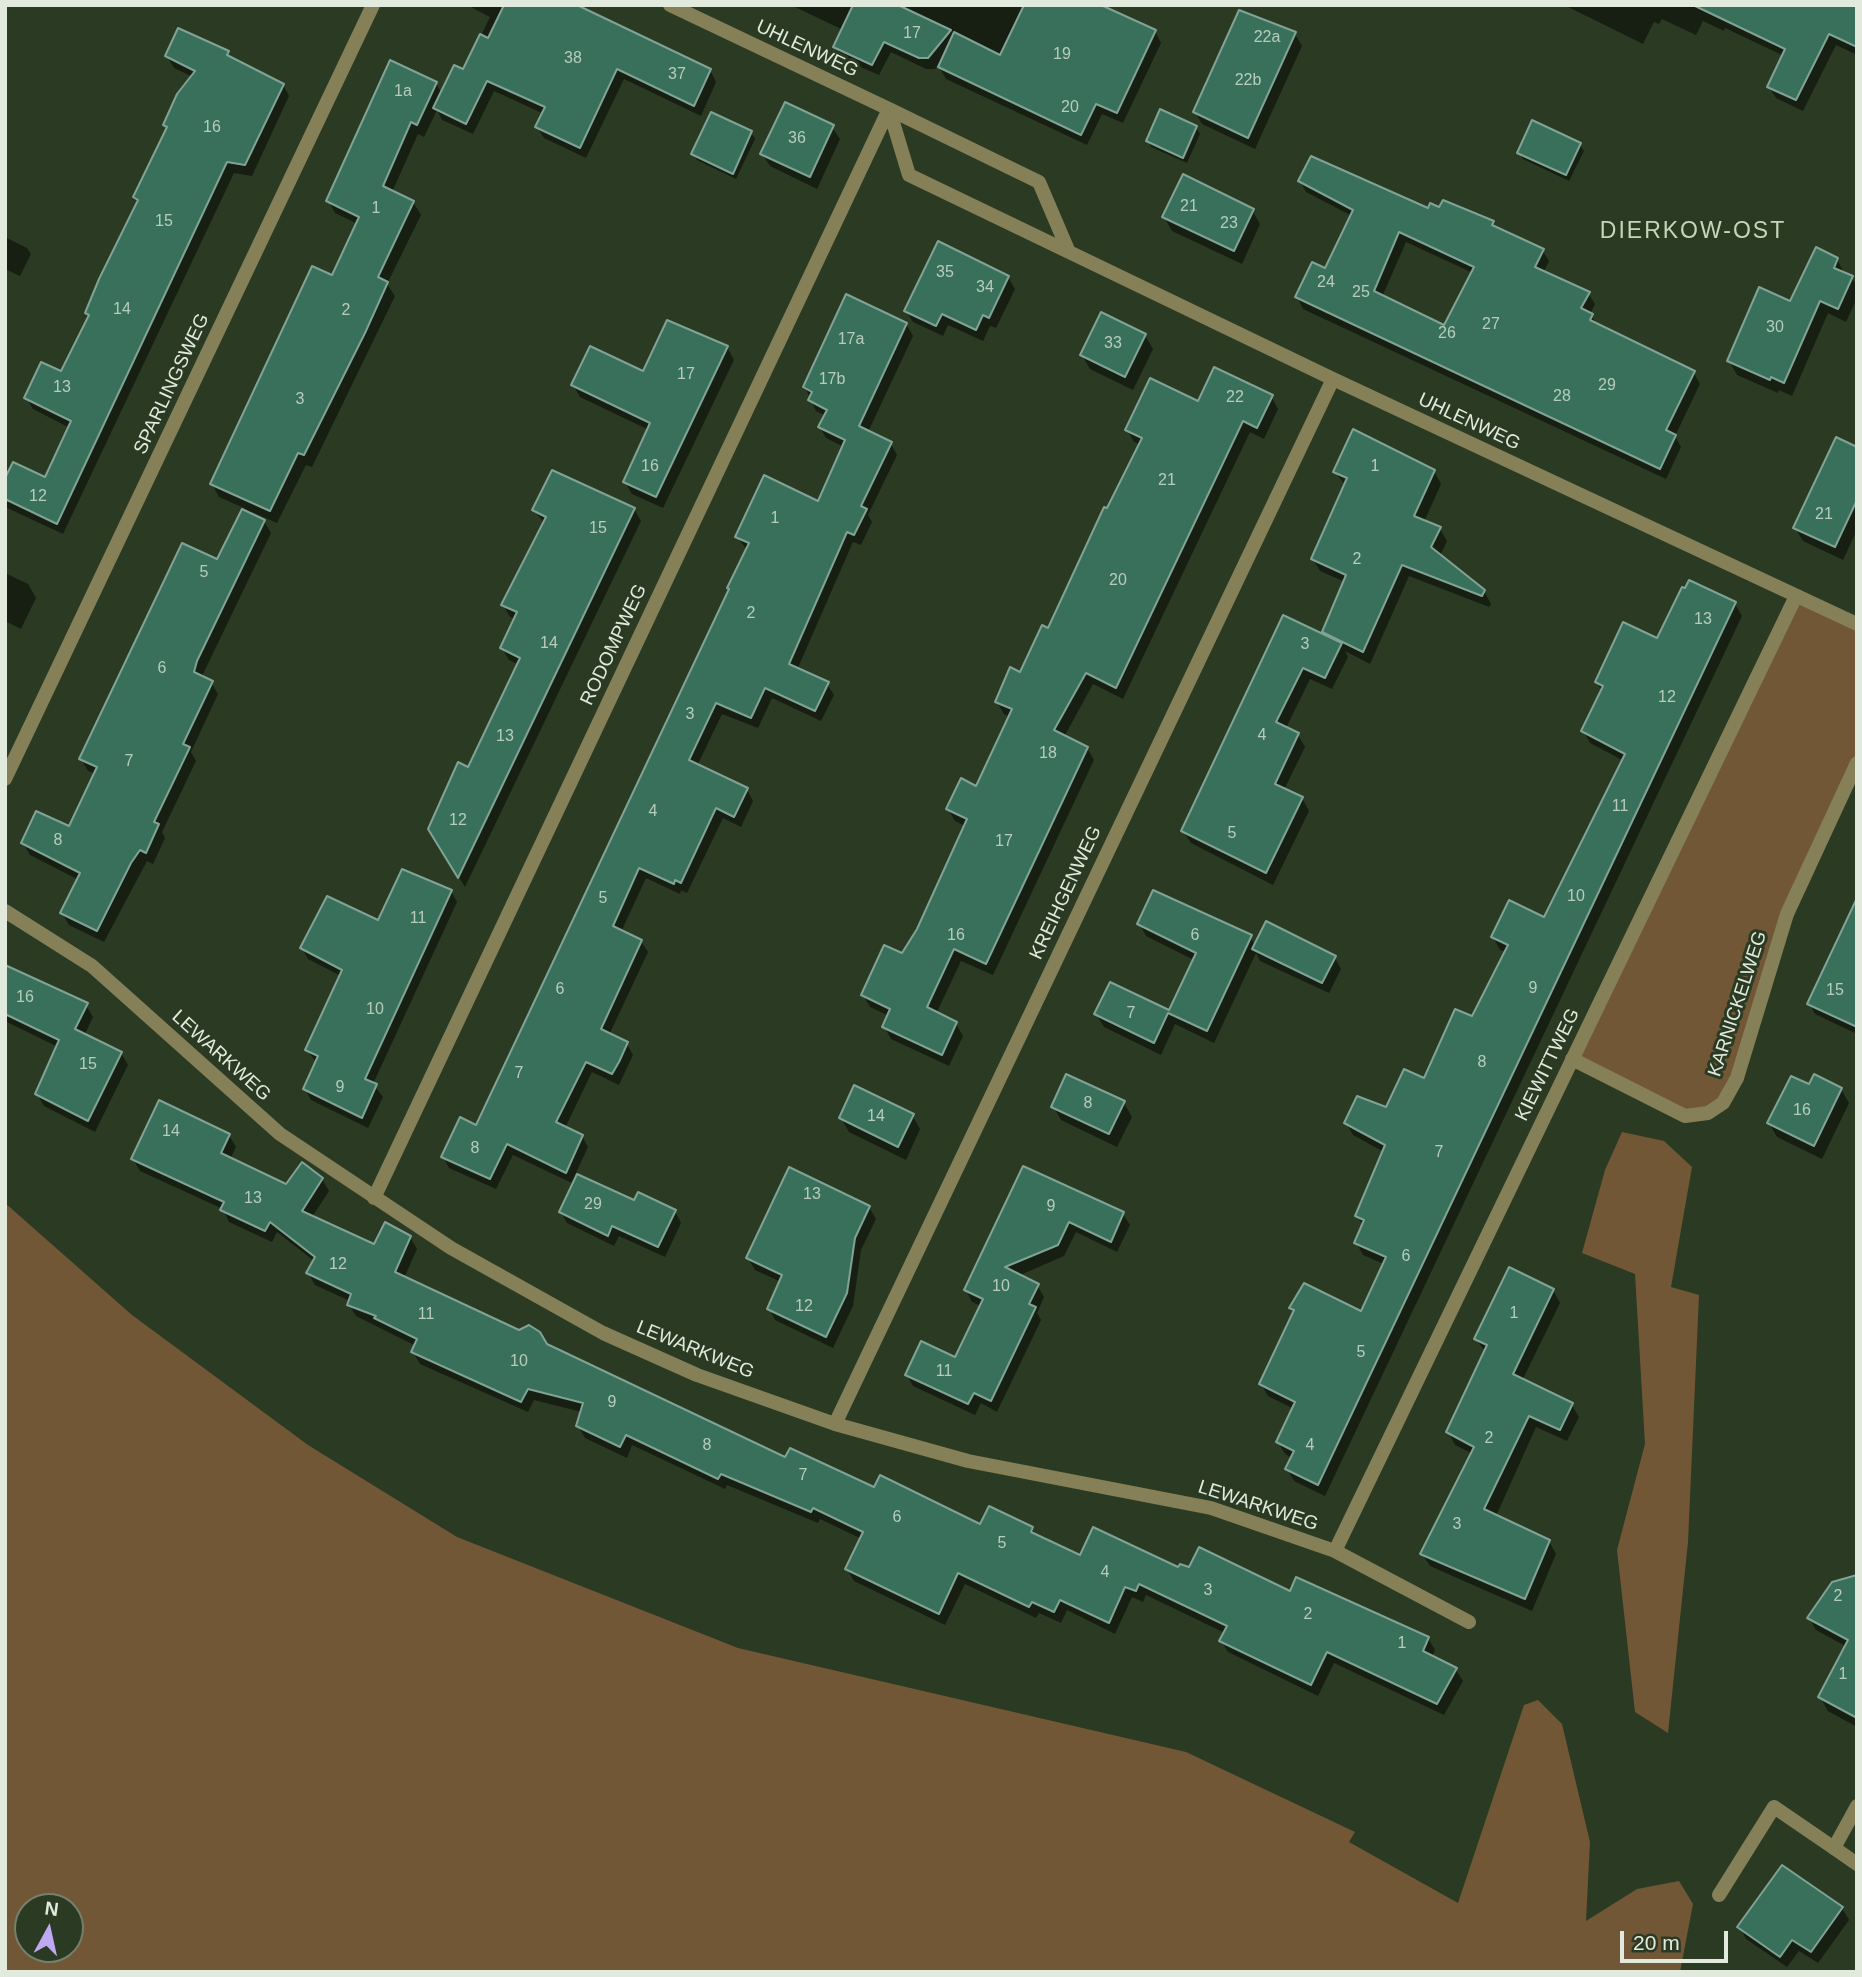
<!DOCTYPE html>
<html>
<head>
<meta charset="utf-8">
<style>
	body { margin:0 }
	#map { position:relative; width:1862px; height:1977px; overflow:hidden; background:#2b3a23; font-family:Helvetica,sans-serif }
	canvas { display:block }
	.frame { position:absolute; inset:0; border:7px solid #e1eadc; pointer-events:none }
	.north { position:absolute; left:14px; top:1893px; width:70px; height:70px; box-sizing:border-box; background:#2b3a23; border:2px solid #74806d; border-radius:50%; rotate:8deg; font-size:19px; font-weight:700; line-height:28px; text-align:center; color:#e1eadc }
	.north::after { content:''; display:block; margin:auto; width:24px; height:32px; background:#c1a8f3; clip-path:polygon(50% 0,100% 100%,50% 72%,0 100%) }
	.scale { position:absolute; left:1620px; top:1931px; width:108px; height:32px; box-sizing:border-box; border:4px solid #e1eadc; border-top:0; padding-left:9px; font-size:21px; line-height:24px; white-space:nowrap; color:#e1eadc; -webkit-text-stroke:5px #2b3a23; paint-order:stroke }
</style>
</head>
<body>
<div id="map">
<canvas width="1862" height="1977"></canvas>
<div class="frame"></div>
<div class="north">N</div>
<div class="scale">20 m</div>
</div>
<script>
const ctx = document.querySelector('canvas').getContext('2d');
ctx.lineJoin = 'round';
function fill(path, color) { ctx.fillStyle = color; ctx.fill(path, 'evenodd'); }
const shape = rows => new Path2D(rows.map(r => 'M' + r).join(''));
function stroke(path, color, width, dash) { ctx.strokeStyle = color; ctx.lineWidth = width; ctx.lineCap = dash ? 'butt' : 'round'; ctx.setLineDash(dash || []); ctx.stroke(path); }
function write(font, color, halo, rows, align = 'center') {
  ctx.font = font + ' Helvetica,sans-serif'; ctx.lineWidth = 6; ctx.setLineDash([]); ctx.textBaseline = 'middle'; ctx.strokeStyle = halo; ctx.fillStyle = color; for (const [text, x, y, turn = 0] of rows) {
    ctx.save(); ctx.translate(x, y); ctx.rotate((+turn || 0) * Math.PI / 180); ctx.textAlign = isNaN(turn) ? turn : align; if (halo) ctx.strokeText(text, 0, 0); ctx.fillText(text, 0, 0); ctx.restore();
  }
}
fill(shape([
	[1796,596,1857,624,1857,763,1787,914,1723,1103,1685,1116,1572,1059],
	[1622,1132,1664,1141,1692,1167,1671,1287,1699,1295,1688,1542,1668,1733,1635,1712,1617,1550,1645,1444,1635,1274,1582,1253,1605,1170],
	[5,1203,132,1315,308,1445,457,1537,738,1648,1186,1752,1355,1832,1349,1842,1458,1903,1524,1705,1538,1700,1562,1724,1590,1842,1586,1921,1637,1889,1679,1881,1693,1904,1680,1972,5,1972],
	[70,1907,70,1949,28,1949,28,1907]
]), '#725737');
fill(shape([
	[467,5,573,5,710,70,716,82,701,116,624,79,586,158,544,138,537,127,544,114,494,91,473,134,442,120,437,110,424,137,418,134,392,192,413,202,421,215,387,284,395,296,312,467,306,465,277,523,252,512,251,515,264,521,271,533,203,674,202,678,211,682,218,694,191,752,196,761,162,832,165,838,153,864,147,861,104,942,69,925,62,913,79,880,30,855,23,843,70,829,96,774,88,771,81,759,218,561,244,508,219,497,212,484,333,277,358,224,335,213,328,200,436,83,442,94,464,71,490,17],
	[791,5,1066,5,1155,31,1161,43,1123,123,1102,114,1087,145,946,79,938,65,935,69,926,69,891,52,879,75,842,59,835,47,843,30],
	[1564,5,1857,5,1857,55,1836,45,1803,111,1776,98,1769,87,1784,56,1725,28,1724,31,1703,21,1696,35,1662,19,1659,24,1654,22,1643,44],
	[1240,12,1295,34,1302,46,1255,149,1202,124,1195,112],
	[227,52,231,59,283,85,289,96,252,176,234,173,63,534,5,507,5,482,46,480,70,428,33,409,26,397,62,373,90,318,87,313,138,204,135,197,167,129,165,125,193,77,174,68,167,56],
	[832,127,840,139,817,189,770,166,762,154],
	[1196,127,1200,134,1187,163,1151,147,1148,141],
	[751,132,755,139,736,179,697,160,693,154],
	[1580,145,1584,151,1569,181,1523,159,1519,152],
	[1300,181,1493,223,1496,228,1542,250,1549,261,1543,273,1588,293,1595,304,1590,314,1598,326,1694,373,1700,384,1675,436,1681,447,1666,479,1303,309,1297,297,1326,270,1352,216,1306,192],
	[1406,242,1473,273,1445,328,1382,297],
	[1252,210,1260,224,1242,264,1172,231,1164,217],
	[5,237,27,248,31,254,20,276,5,269],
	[1837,259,1845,275,1852,278,1857,286,1857,298,1846,322,1828,313,1792,396,1779,390,1778,393,1737,375,1729,361],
	[1008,277,1015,289,996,328,990,326,983,341,948,325,943,336,913,322,906,311],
	[906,324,913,336,868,432,891,444,897,455,868,515,872,522,861,545,853,542,797,670,827,684,834,695,821,721,772,698,758,728,722,714,697,766,747,790,753,801,741,827,723,818,687,893,681,890,680,894,646,878,621,932,641,941,648,952,609,1035,627,1044,633,1055,619,1085,592,1072,565,1128,582,1136,588,1147,575,1175,635,1203,675,1211,681,1223,665,1257,619,1236,614,1246,567,1223,561,1212,574,1184,513,1155,496,1189,449,1168,443,1156,476,1127,747,550,737,537,819,503,844,447,826,438,820,427,826,416,816,411,805,387],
	[1145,335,1153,349,1133,390,1090,369,1082,355],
	[727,347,734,360,663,508,632,494,625,482,649,430,580,397,573,385,644,374],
	[1271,396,1278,409,1264,439,1250,432,1123,699,1093,684,1064,737,1087,748,1094,760,993,975,961,961,936,1014,956,1024,963,1036,949,1066,891,1039,884,1026,889,1016,870,1007,863,995,903,955,919,930,965,826,955,821,948,809,977,788,1010,717,1004,714,997,702,1020,674,1049,630,1141,445,1134,442,1127,429,1199,403],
	[1857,449,1857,530,1843,560,1803,541,1795,528],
	[1434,471,1441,484,1424,522,1440,529,1447,541,1440,556,1484,591,1491,604,1489,607,1409,576,1370,664,1345,651,1348,657,1332,689,1310,679,1286,728,1298,735,1305,747,1284,790,1302,798,1309,811,1273,885,1191,843,1183,831,1284,617,1328,639,1324,632,1345,582,1320,571,1313,559,1346,486,1335,472],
	[634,509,641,521,465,887,437,842,519,665,509,660,502,648,516,619,510,617,503,605,545,524,534,510],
	[5,573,28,584,36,598,21,629,5,621],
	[1735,604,1742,616,1325,1496,1294,1481,1287,1469,1292,1458,1285,1454,1278,1442,1294,1409,1268,1396,1261,1384,1294,1313,1291,1308,1362,1313,1384,1264,1363,1255,1356,1242,1363,1226,1357,1215,1384,1152,1353,1135,1346,1123,1387,1110,1425,1081,1473,1018,1506,952,1500,950,1493,937,1545,919,1624,761,1590,743,1583,730,1602,692,1597,682,1658,640],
	[451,891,457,902,373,1084,383,1097,368,1128,311,1100,305,1089,317,1063,307,1050,341,976,308,959,302,948,379,922],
	[1139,923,1250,937,1256,946,1335,958,1341,969,1329,993,1260,961,1256,953,1214,1043,1175,1024,1161,1055,1104,1027,1096,1014,1170,1012,1194,960,1146,936],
	[1857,934,1857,1034,1815,1014,1809,1003],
	[5,971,86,1005,93,1017,84,1036,121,1053,128,1065,95,1132,44,1106,37,1094,58,1047,5,1021],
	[1809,1086,1841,1089,1849,1103,1822,1159,1777,1137,1769,1123],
	[1124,1103,1132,1117,1117,1147,1061,1120,1053,1106],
	[912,1115,920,1129,906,1160,849,1132,841,1118],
	[229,1135,236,1147,230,1160,287,1186,322,1179,329,1191,312,1217,374,1246,410,1237,417,1249,404,1278,786,1459,981,1526,1032,1528,1036,1536,1081,1557,1179,1569,1291,1593,1428,1638,1435,1650,1432,1657,1456,1670,1463,1681,1444,1715,1334,1663,1318,1696,1228,1652,1221,1641,1225,1633,1146,1595,1143,1602,1132,1597,1115,1634,1067,1610,1061,1623,1039,1613,1036,1618,965,1584,945,1625,854,1581,847,1569,862,1539,820,1519,818,1523,727,1485,725,1489,632,1445,627,1458,585,1438,578,1426,582,1412,534,1400,528,1412,420,1364,413,1352,416,1346,356,1316,349,1305,350,1301,315,1285,308,1273,314,1261,277,1232,272,1242,229,1222,223,1209,140,1171,133,1159],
	[1023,1168,1123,1214,1130,1225,1117,1252,1076,1232,1064,1256,1018,1276,1037,1285,1044,1297,1037,1313,1041,1320,997,1412,981,1403,975,1415,913,1386,907,1375,955,1359,981,1306,972,1302,966,1290],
	[869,1207,876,1219,861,1250,853,1306,833,1348,775,1320,769,1308,781,1282,755,1270,748,1258],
	[1553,1290,1560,1303,1522,1381,1571,1404,1579,1417,1567,1441,1536,1427,1496,1516,1549,1541,1556,1554,1532,1611,1430,1566,1422,1554,1473,1454,1455,1445,1448,1432,1486,1353,1476,1339],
	[1857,1573,1857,1727,1828,1711,1820,1697,1847,1647,1816,1630,1809,1618],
	[1842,1908,1849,1920,1818,1963,1799,1951,1787,1967,1746,1939,1740,1927]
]), '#0007');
const building = shape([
	[504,5,577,5,711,69,694,106,617,69,580,148,535,127,545,107,487,81,466,124,433,108,454,65,463,69,480,34,488,38,504,5],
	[853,5,898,5,951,30,928,58,919,58,884,42,872,65,833,47,853,5],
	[1024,5,1101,5,1156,30,1117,113,1096,104,1081,135,938,67,954,32,1000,55,1024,5],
	[1693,5,1857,5,1857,47,1829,34,1796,100,1767,87,1785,49,1693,5],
	[1239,10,1296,32,1248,138,1193,112,1239,10],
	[178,28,229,51,227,55,284,84,245,165,227,162,57,524,5,499,5,478,13,462,45,477,71,421,24,398,41,362,61,371,89,315,85,313,99,279,138,200,133,197,167,127,163,125,177,94,195,71,165,56,178,28],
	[390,60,437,82,417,125,411,122,383,186,414,201,378,277,388,282,365,333,304,455,298,453,270,511,210,484,312,266,332,275,359,217,326,201,390,60],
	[785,102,834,125,810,177,760,154,785,102],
	[1160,109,1197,126,1183,158,1146,141,1160,109],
	[711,112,752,131,733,174,691,154,711,112],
	[1532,120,1581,143,1566,175,1517,153,1532,120],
	[1311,156,1428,208,1430,203,1439,207,1443,200,1494,221,1492,225,1544,249,1535,267,1590,292,1581,308,1593,314,1590,320,1695,371,1666,430,1676,435,1660,469,1295,297,1312,262,1325,268,1353,210,1298,181,1311,156],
	[1399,232,1474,267,1444,325,1374,291,1399,232],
	[1183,174,1254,209,1234,251,1162,217,1183,174],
	[938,241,1009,276,989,318,983,315,976,330,942,314,936,326,904,311,938,241],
	[1816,247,1838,258,1834,268,1853,276,1838,309,1820,301,1784,383,1771,377,1770,380,1727,361,1759,287,1790,301,1816,247],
	[846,294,907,323,859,426,892,442,861,506,867,509,854,535,847,532,789,664,829,682,815,711,765,688,751,718,716,703,689,760,748,788,734,817,716,808,681,883,675,880,674,884,639,868,613,926,642,940,601,1029,628,1042,619,1062,612,1074,586,1062,556,1122,583,1135,566,1173,507,1144,490,1179,441,1157,460,1117,476,1125,519,1034,729,589,727,588,749,543,735,537,764,475,818,501,845,440,818,427,827,410,808,400,812,392,803,387,846,294],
	[1101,312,1146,334,1125,377,1080,355,1101,312],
	[667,320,728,346,656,497,623,482,650,423,571,385,590,346,643,371,667,320],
	[1214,367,1273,395,1257,428,1243,421,1116,688,1086,673,1054,730,1088,747,986,964,954,949,927,1007,957,1022,942,1055,882,1027,890,1009,861,995,884,945,902,953,917,929,967,819,946,809,961,778,976,786,1012,709,995,702,1010,667,1020,672,1042,625,1048,628,1104,507,1107,508,1142,438,1125,430,1150,378,1198,401,1214,367],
	[1353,429,1435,470,1414,516,1441,527,1431,547,1485,590,1482,596,1402,565,1363,652,1322,632,1346,575,1311,559,1347,478,1333,472,1353,429],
	[1836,437,1857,447,1857,500,1835,547,1793,528,1836,437],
	[552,470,635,508,458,878,428,829,458,762,468,767,520,658,500,648,517,612,501,605,546,517,532,510,552,470],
	[242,509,265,520,197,661,194,672,213,681,183,744,190,747,154,822,159,824,146,853,140,850,131,863,97,931,60,913,80,873,21,843,36,811,69,826,97,767,79,759,182,543,217,559,242,509],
	[1689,580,1736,602,1318,1485,1285,1469,1294,1451,1276,1442,1295,1402,1259,1384,1294,1310,1289,1308,1304,1283,1361,1311,1386,1257,1354,1243,1364,1220,1355,1216,1385,1145,1344,1123,1357,1096,1386,1107,1404,1069,1424,1078,1455,1009,1472,1016,1508,945,1491,937,1509,900,1544,917,1625,754,1581,731,1603,686,1595,682,1623,622,1657,638,1682,587,1685,588,1689,580],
	[1283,615,1342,643,1325,678,1303,668,1276,722,1299,733,1275,784,1303,797,1266,873,1181,831,1283,615],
	[402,869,452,890,365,1079,377,1084,362,1118,303,1089,318,1056,305,1050,342,970,300,948,327,896,378,920,402,869],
	[1153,890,1252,935,1207,1031,1168,1013,1154,1043,1094,1014,1110,982,1169,1010,1196,953,1137,924,1153,890],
	[1857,898,1857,1027,1807,1004,1857,898],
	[1266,921,1336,956,1322,983,1252,949,1266,921],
	[5,965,88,1003,75,1029,122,1052,88,1121,35,1094,59,1040,5,1014,5,965],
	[1066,1074,1125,1101,1109,1134,1051,1107,1066,1074],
	[1814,1074,1842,1088,1814,1146,1767,1123,1791,1076,1809,1084,1814,1074],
	[854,1085,914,1114,898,1147,839,1118,854,1085],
	[159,1100,230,1134,221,1153,286,1184,302,1162,323,1178,302,1211,374,1244,385,1222,411,1236,395,1272,519,1330,529,1325,540,1332,547,1344,785,1457,790,1448,874,1487,880,1475,980,1524,989,1506,1033,1527,1031,1532,1080,1555,1093,1527,1178,1567,1180,1564,1189,1567,1199,1547,1290,1591,1296,1577,1429,1637,1423,1651,1457,1668,1437,1704,1327,1652,1311,1685,1219,1641,1227,1626,1139,1584,1136,1591,1125,1587,1109,1623,1060,1600,1054,1612,1032,1602,1029,1607,958,1573,939,1614,845,1569,863,1532,813,1508,811,1512,721,1474,718,1479,626,1435,620,1447,576,1426,583,1403,528,1389,521,1402,411,1352,417,1339,374,1318,376,1316,347,1305,351,1294,306,1273,315,1257,270,1222,265,1231,220,1210,224,1202,131,1159,159,1100],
	[1023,1166,1124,1212,1111,1242,1069,1222,1058,1245,1005,1267,1039,1284,1029,1304,1036,1307,991,1401,974,1393,968,1404,905,1375,921,1341,955,1357,983,1299,964,1290,1023,1166],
	[789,1167,870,1206,855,1238,847,1293,826,1337,767,1309,782,1275,746,1258,789,1167],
	[577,1174,634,1200,638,1192,676,1210,658,1247,612,1226,608,1236,559,1212,577,1174],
	[1509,1267,1554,1289,1513,1374,1573,1403,1560,1430,1529,1416,1484,1509,1550,1540,1525,1599,1420,1554,1474,1447,1446,1432,1487,1345,1474,1339,1509,1267],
	[1857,1575,1857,1718,1818,1697,1848,1640,1807,1618,1832,1582,1857,1575],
	[1782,1865,1843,1907,1811,1952,1792,1940,1780,1957,1737,1927,1782,1865]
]);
fill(building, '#38705c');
stroke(building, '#81a395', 2);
stroke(shape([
	[1719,1895,1774,1807,1834,1848]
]), '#858058', 14);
stroke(shape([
	[670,5,889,109,909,175,1333,379,1857,624],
	[5,779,373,5],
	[5,911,92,966,280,1134,451,1248,603,1333,697,1375,835,1424,968,1461,1211,1508,1335,1551,1469,1622],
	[1572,1059,1685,1116,1708,1113,1723,1103,1737,1078,1787,914,1857,763],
	[374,1198,889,109,1039,182,1068,250],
	[835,1424,1333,379],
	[1335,1551,1796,596],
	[1857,1806,1834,1848,1857,1864]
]), '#858058', 14);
write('16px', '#b7ccbc', null, [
	["17",912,34],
	["22a",1267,38],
	["19",1062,55],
	["38",573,59],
	["37",677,75],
	["22b",1248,81],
	["1a",403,92],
	["20",1070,108],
	["16",212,128],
	["36",797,139],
	["21",1189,207],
	["1",376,209],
	["15",164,222],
	["23",1229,224],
	["35",945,273],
	["24",1326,283],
	["34",985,288],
	["25",1361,293],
	["14",122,310],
	["2",346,311],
	["27",1491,325],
	["30",1775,328],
	["26",1447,334],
	["17a",851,340],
	["33",1113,344],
	["17",686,375],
	["17b",832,380],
	["29",1607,386],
	["13",62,388],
	["28",1562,397],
	["22",1235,398],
	["3",300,400],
	["16",650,467],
	["1",1375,467],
	["21",1167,481],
	["12",38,497],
	["21",1824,515],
	["1",775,519],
	["15",598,529],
	["2",1357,560],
	["5",204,573],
	["20",1118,581],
	["2",751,614],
	["13",1703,620],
	["14",549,644],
	["3",1305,645],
	["6",162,669],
	["12",1667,698],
	["3",690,715],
	["4",1262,736],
	["13",505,737],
	["18",1048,754],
	["7",129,762],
	["11",1620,807],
	["4",653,812],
	["12",458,821],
	["5",1232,834],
	["8",58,841],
	["17",1004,842],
	["10",1576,897],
	["5",603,899],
	["11",418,919],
	["16",956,936],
	["6",1195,936],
	["9",1533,989],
	["6",560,990],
	["15",1835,991],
	["16",25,998],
	["10",375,1010],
	["7",1131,1014],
	["8",1482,1063],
	["15",88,1065],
	["7",519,1074],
	["9",340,1088],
	["8",1088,1104],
	["16",1802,1111],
	["14",876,1117],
	["14",171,1132],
	["8",475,1149],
	["7",1439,1153],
	["13",812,1195],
	["13",253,1199],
	["29",593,1205],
	["9",1051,1207],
	["6",1406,1257],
	["12",338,1265],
	["10",1001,1287],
	["12",804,1307],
	["1",1514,1314],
	["11",426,1315],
	["5",1361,1353],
	["10",519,1362],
	["11",944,1372],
	["9",612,1403],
	["2",1489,1439],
	["8",707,1446],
	["4",1310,1446],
	["7",803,1476],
	["6",897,1518],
	["3",1457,1525],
	["5",1002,1544],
	["4",1105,1573],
	["3",1208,1591],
	["2",1838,1597],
	["2",1308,1615],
	["1",1402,1644],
	["1",1843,1675]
]);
write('19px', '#e1eadc', '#2b3a23', [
	["UHLENWEG",807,49,25],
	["SPARLINGSWEG",172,384,-65],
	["UHLENWEG",1469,422,25],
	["RODOMPWEG",614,645,-65],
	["KREIHGENWEG",1066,893,-65],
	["KARNICKELWEG",1738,1004,-72],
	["LEWARKWEG",221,1056,42],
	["KIEWITTWEG",1548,1065,-64],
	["LEWARKWEG",695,1350,22],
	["LEWARKWEG",1258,1506,18]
]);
ctx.letterSpacing = '2px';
write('23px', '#c4d6ba', '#2b3a23', [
	["DIERKOW-OST",1693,232]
]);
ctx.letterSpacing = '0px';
</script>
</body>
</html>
